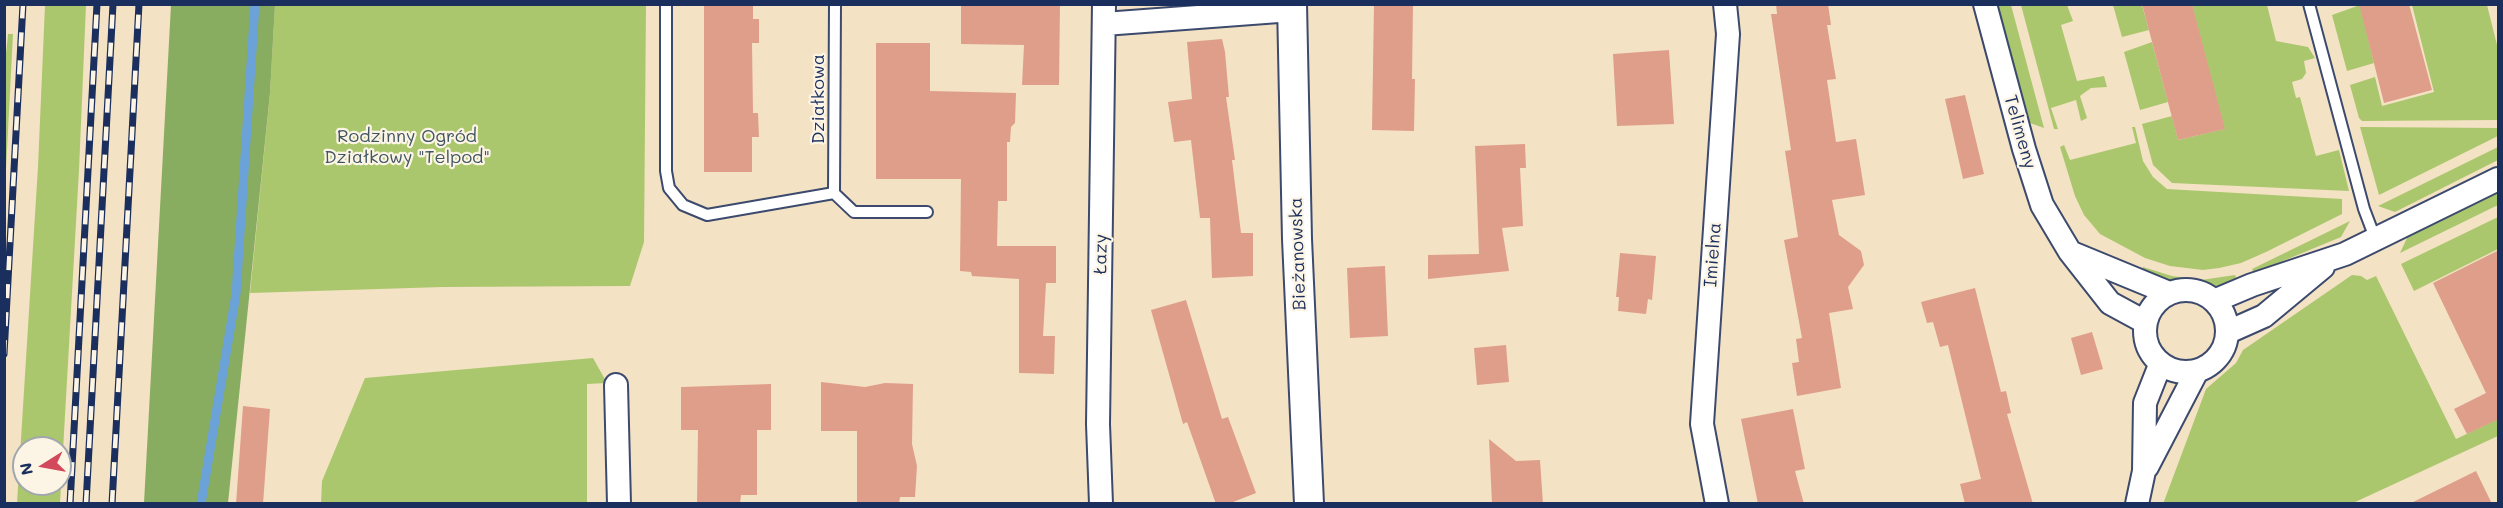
<!DOCTYPE html>
<html>
<head>
<meta charset="utf-8">
<style>
	body { margin:0 }
	#map { position:relative; width:2503px; height:508px; overflow:hidden; background:#f4e2c5; font-family:Mali,sans-serif }
	canvas { display:block }
	.frame { position:absolute; inset:0; border:6px solid #1b2f5e; pointer-events:none }
	.north { position:absolute; left:12px; top:436px; width:60px; height:60px; box-sizing:border-box; background:#fcf5e5; border:2px solid #a2a6af; border-radius:50%; rotate:259deg; font-size:16px; font-weight:700; line-height:24px; text-align:center; color:#1b2f5e }
	.north::after { content:''; display:block; margin:auto; width:21px; height:27px; background:#d1495b; clip-path:polygon(50% 0,100% 100%,50% 72%,0 100%) }
</style>
</head>
<body>
<div id="map">
<canvas width="2503" height="508"></canvas>
<div class="frame"></div>
<div class="north">N</div>
</div>
<script>
const ctx = document.querySelector('canvas').getContext('2d');
ctx.lineJoin = 'round';
function fill(path, color) { ctx.fillStyle = color; ctx.fill(path, 'evenodd'); }
const shape = rows => new Path2D(rows.map(r => 'M' + r).join(''));
function stroke(path, color, width, dash) { ctx.strokeStyle = color; ctx.lineWidth = width; ctx.lineCap = dash ? 'butt' : 'round'; ctx.setLineDash(dash || []); ctx.stroke(path); }
function write(font, color, halo, rows, align = 'center') {
  ctx.font = font + ' Mali,sans-serif'; ctx.lineWidth = 4.5; ctx.setLineDash([]); ctx.textBaseline = 'middle'; ctx.strokeStyle = halo; ctx.fillStyle = color; for (const [text, x, y, turn = 0] of rows) {
    ctx.save(); ctx.translate(x, y); ctx.rotate((+turn || 0) * Math.PI / 180); ctx.textAlign = isNaN(turn) ? turn : align; if (halo) ctx.strokeText(text, 0, 0); ctx.fillText(text, 0, 0); ctx.restore();
  }
}
fill(shape([
	[45,5,86,5,79,170,60,503,17,503,38,167],
	[24,448,60,448,60,484,24,484],
	[275,5,646,5,644,242,630,286,443,287,250,293,270,93],
	[1998,5,2011,5,2044,128,2030,123],
	[2021,5,2067,5,2073,21,2061,25,2077,81,2104,76,2107,87,2091,88,2080,96,2087,118,2081,121,2076,100,2051,108,2058,129,2054,129],
	[2113,5,2142,5,2149,30,2122,37],
	[2192,5,2267,5,2276,41,2308,47,2315,58,2304,61,2306,73,2302,79,2292,82,2296,98,2300,97,2316,156,2339,150,2349,191,2172,183,2153,165,2142,124,2172,116,2178,140,2224,129],
	[2360,5,2374,63,2347,71,2332,15],
	[2412,5,2487,5,2498,49,2498,120,2362,121,2359,118,2350,85,2375,77,2382,106,2434,92],
	[8,34,13,34,5,189,4,73],
	[2152,42,2168,102,2140,110,2124,52],
	[2132,127,2135,127,2143,161,2153,177,2167,189,2342,199,2342,214,2266,252,2241,263,2219,268,2203,270,2170,266,2145,258,2100,234,2084,215,2075,196,2060,147,2064,145,2070,160,2136,143],
	[2360,127,2498,128,2498,136,2379,195],
	[2498,147,2498,160,2395,212,2378,206],
	[2498,191,2498,205,2400,253,2408,236],
	[2498,217,2498,249,2414,291,2401,264],
	[2350,221,2341,237,2254,273,2252,269],
	[2143,267,2172,276,2201,280,2235,275,2237,280,2218,286,2180,283,2169,281,2142,270],
	[2352,275,2361,276,2367,280,2376,276,2456,439,2498,419,2498,436,2353,503,2163,504,2206,389,2236,363,2243,350],
	[593,358,607,383,587,384,587,503,321,504,322,481,365,378]
]), '#abc76d');
fill(shape([
	[171,5,275,5,270,93,228,503,144,503]
]), '#88ac60');
stroke(shape([
	[201,504,236,294,255,4]
]), '#6ba2d8', 9);
fill(shape([
	[704,4,753,4,753,19,759,19,759,43,752,43,753,113,758,113,759,137,752,137,752,172,704,172],
	[961,4,1060,4,1059,85,1022,85,1024,45,961,44],
	[1374,4,1413,4,1412,79,1415,79,1414,131,1372,130],
	[1776,4,1828,4,1831,25,1827,25,1836,79,1827,80,1836,142,1856,139,1865,195,1832,200,1839,235,1861,251,1864,265,1848,287,1853,309,1829,313,1841,388,1797,396,1792,363,1799,362,1796,339,1802,338,1784,240,1798,237,1785,151,1791,150,1771,14,1777,14],
	[2142,4,2192,4,2225,129,2178,140],
	[2359,4,2409,4,2432,90,2384,103],
	[1222,39,1225,52,1229,97,1226,97,1235,160,1232,160,1241,233,1253,233,1253,276,1212,278,1210,218,1200,218,1191,140,1174,142,1168,102,1192,99,1187,42],
	[876,43,930,43,930,91,1016,93,1015,123,1011,127,1010,142,1007,142,1007,201,998,201,997,246,1056,246,1056,283,1046,283,1043,336,1055,336,1054,374,1019,373,1019,279,972,276,971,272,960,271,961,179,876,179],
	[1669,50,1674,124,1617,126,1613,54],
	[1965,95,1984,174,1963,179,1945,99],
	[1525,144,1526,168,1520,168,1523,226,1502,228,1509,271,1428,279,1428,255,1479,254,1475,146],
	[2499,250,2499,419,2467,434,2454,409,2486,393,2433,283],
	[1620,253,1656,256,1652,300,1648,299,1646,314,1618,311,1619,297,1616,297],
	[1385,266,1388,336,1350,338,1347,268],
	[1975,288,2001,392,2006,391,2011,413,2007,414,2033,504,1965,504,1960,484,1981,479,1948,345,1940,347,1933,322,1927,323,1921,302],
	[1186,300,1222,419,1228,417,1256,493,1228,504,1216,504,1187,422,1183,424,1151,310],
	[2092,332,2103,369,2081,375,2071,338],
	[1506,345,1509,382,1477,385,1474,348],
	[821,382,865,387,885,383,913,384,912,444,917,466,915,497,900,497,899,504,857,504,857,431,821,431],
	[771,384,771,430,757,430,757,495,741,495,740,504,697,504,698,430,681,430,681,387],
	[243,406,270,409,263,504,236,504],
	[1793,409,1805,469,1795,471,1804,504,1758,504,1741,419],
	[1489,439,1516,461,1540,460,1543,504,1492,504],
	[2476,471,2492,504,2409,504]
]), '#df9e8a');
const service = shape([
	[666,4,666,171,669,188,683,205,707,215,834,193,854,212,927,212],
	[2309,4,2364,209,2375,238],
	[834,193,835,4]
]);
const minor = shape([
	[1985,4,2024,149,2042,205,2070,252,2110,303,2145,322],
	[1104,24,1292,10],
	[2072,253,2169,293],
	'2145 331a41 41 0 1 1 82 0a41 41 0 1 1-82 0Z',
	[2214,301,2252,285,2345,254,2498,179],
	[2228,332,2264,316,2323,267],
	[616,385,619,504],
	[2147,467,2197,371],
	[1101,504,1098,424,1104,4],
	[1717,504,1702,424,1728,34,1725,4],
	[2137,504,2144,471,2145,403,2160,365]
]);
const tertiary = shape([
	[1292,4,1297,239,1309,504]
]);
stroke(service, '#3c4a6d', 14);
stroke(minor, '#3c4a6d', 26);
stroke(tertiary, '#3c4a6d', 32);
stroke(service, '#fff', 10);
stroke(minor, '#fff', 22);
stroke(tertiary, '#fff', 28);
const rail = shape([
	[4,354,23,4],
	[70,504,97,4],
	[86,504,113,4],
	[112,504,139,4]
]);
stroke(rail, '#1b2f5e', 7);
stroke(rail, '#fcf5e5', 4.5, [14]);
write('18px', '#1b2f5e', '#fcf5e5', [
	["Działkowa",818,99,-90],
	["Telimeny",2020,132,74],
	["Łazy",1101,254,-89],
	["Bieżanowska",1298,254,-92],
	["Imielna",1713,255,-86]
]);
write('18px', '#3f5562', '#fcf5e5', [
	["Rodzinny Ogród",407,136],
	["Działkowy \"Telpod\"",407,157]
]);
</script>
</body>
</html>
